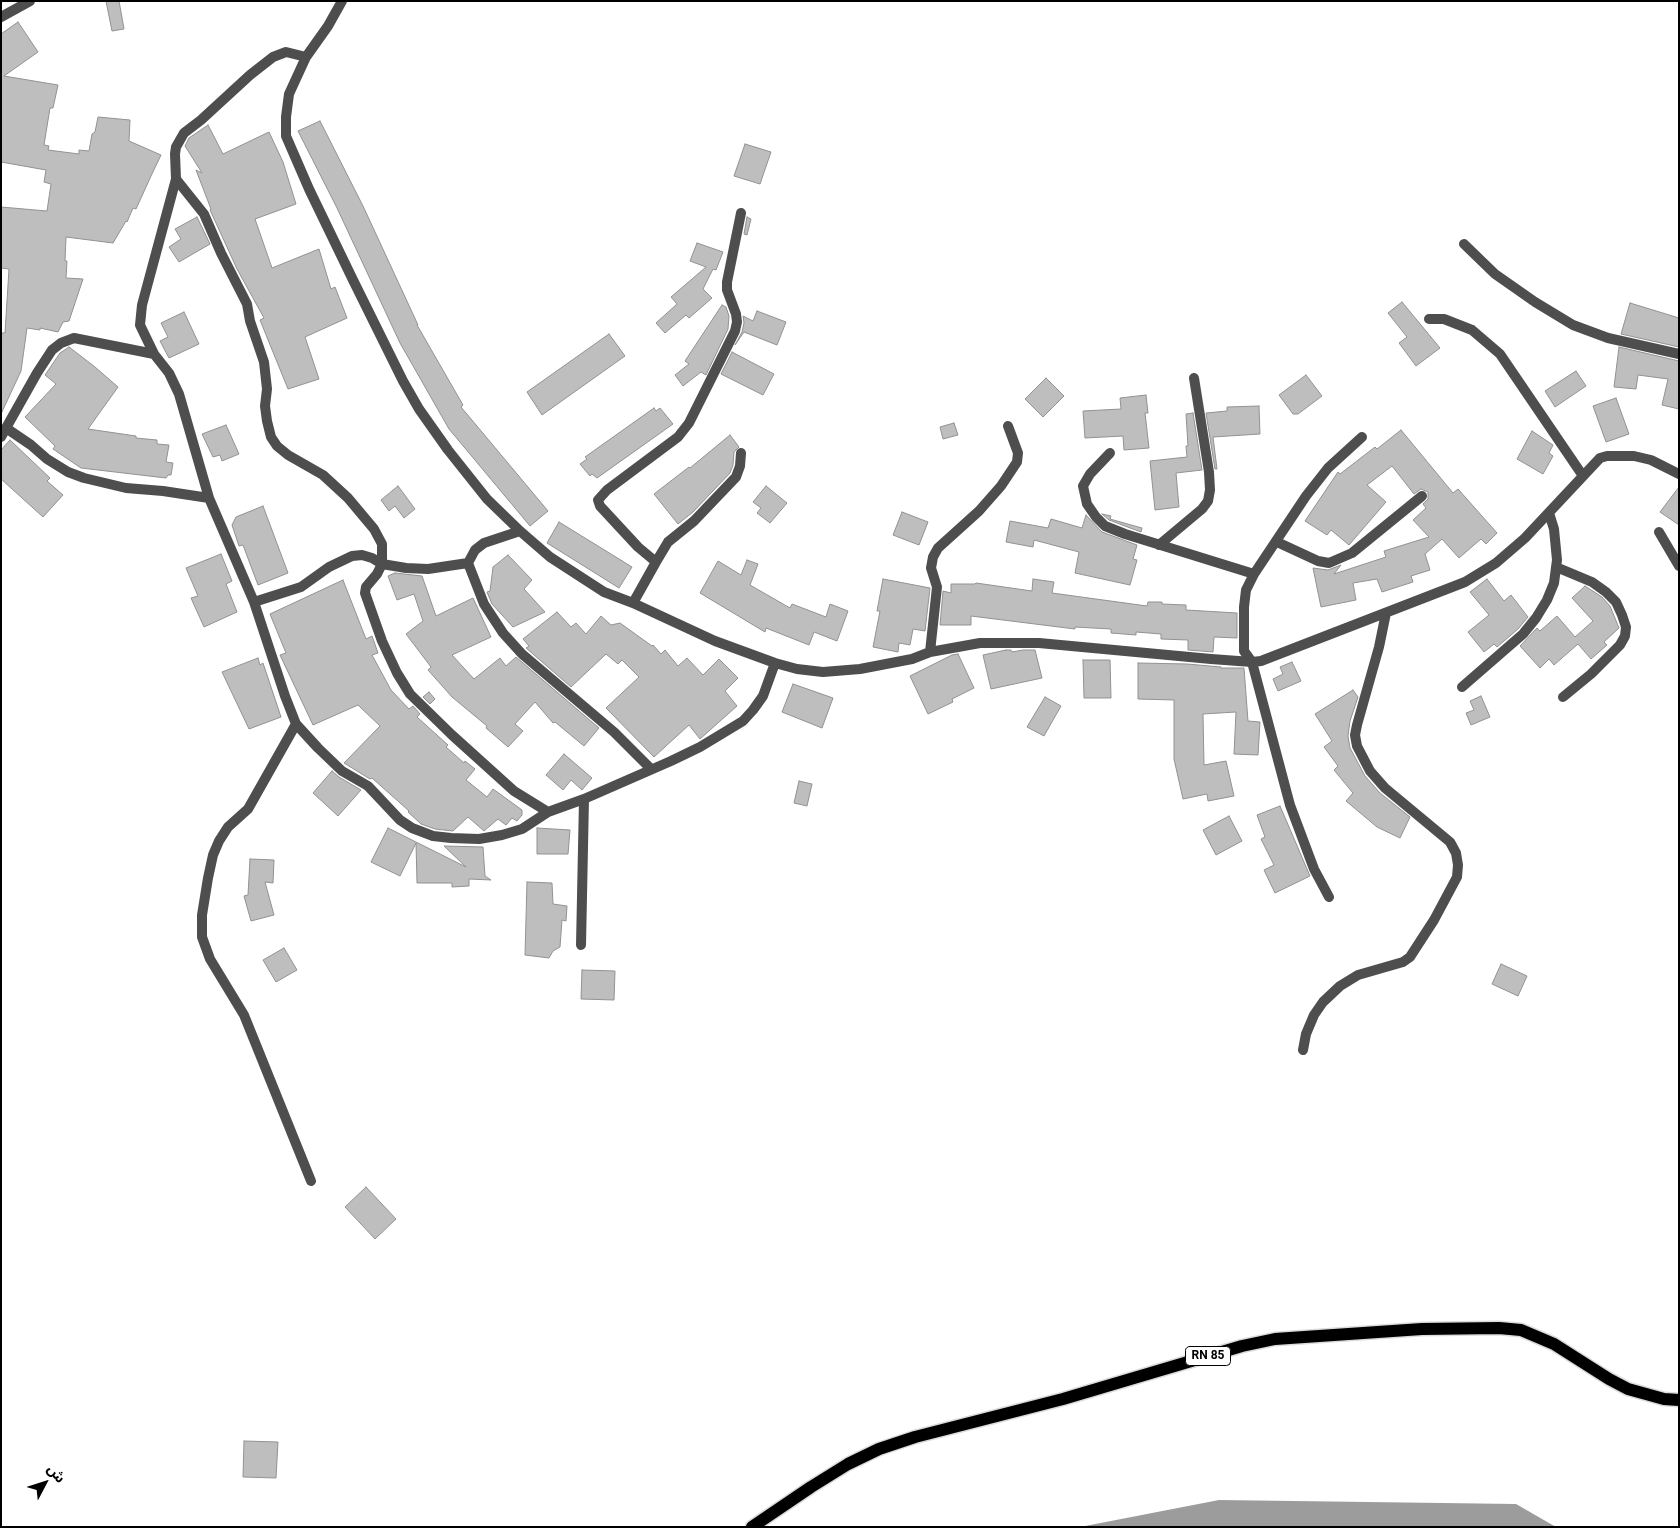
<!DOCTYPE html>
<html>
<head>
<meta charset="utf-8">
<style>
	body { margin:0 }
	#map { position:relative; width:1680px; height:1528px; overflow:hidden; background:#fff; font-family:Roboto,"Noto Sans Arabic",sans-serif }
	canvas { display:block }
	.frame { position:absolute; inset:0; border:2px solid #000; pointer-events:none }
	.north { position:absolute; left:20px; top:1458px; width:50px; height:50px; -webkit-text-stroke:4px #fff; paint-order:stroke; rotate:50deg; font-size:14px; font-weight:700; line-height:20px; text-align:center; color:#000 }
	.north::after { content:''; display:block; margin:auto; width:18px; height:22px; background:#000; clip-path:polygon(50% 0,100% 100%,50% 72%,0 100%) }
</style>
</head>
<body>
<div id="map">
<canvas width="1680" height="1528"></canvas>
<div class="frame"></div>
<div class="north">ش</div>
</div>
<script>
const ctx = document.querySelector('canvas').getContext('2d');
ctx.lineJoin = 'round';
function fill(path, color) { ctx.fillStyle = color; ctx.fill(path, 'evenodd'); }
const shape = rows => new Path2D(rows.map(r => 'M' + r).join(''));
function stroke(path, color, width, dash) { ctx.strokeStyle = color; ctx.lineWidth = width; ctx.lineCap = dash ? 'butt' : 'round'; ctx.setLineDash(dash || []); ctx.stroke(path); }
function write(font, color, halo, rows, align = 'center') {
  ctx.font = font + ' Roboto,sans-serif'; ctx.lineWidth = 5; ctx.setLineDash([]); ctx.textBaseline = 'middle'; ctx.strokeStyle = halo; ctx.fillStyle = color; for (const [text, x, y, turn = 0] of rows) {
    ctx.save(); ctx.translate(x, y); ctx.rotate((+turn || 0) * Math.PI / 180); ctx.textAlign = isNaN(turn) ? turn : align; if (halo) ctx.strokeText(text, 0, 0); ctx.fillText(text, 0, 0); ctx.restore();
  }
}
fill(shape([
	[1219,1500,1516,1504,1556,1527,1080,1527]
]), '#9c9c9c');
const building = shape([
	[106,1,119,1,124,29,112,31,106,1],
	[18,22,38,52,4,76,58,85,53,108,50,108,44,145,49,146,48,150,79,154,79,150,89,151,92,134,95,132,98,117,130,120,129,141,161,155,151,176,136,209,133,208,127,222,126,221,113,243,66,237,65,261,67,261,66,278,83,279,69,321,63,322,58,332,40,328,40,330,27,328,21,371,1,414,1,333,5,333,9,269,1,268,1,207,47,211,51,184,44,182,46,170,1,162,1,34,18,22],
	[320,121,363,206,418,325,417,325,463,405,461,407,548,511,530,526,449,429,400,343,337,208,298,131,320,121],
	[208,125,223,154,269,132,283,162,296,204,255,219,272,268,319,249,331,289,335,287,347,318,305,337,319,379,288,389,260,320,264,318,237,269,210,210,211,209,196,170,202,173,185,146,189,138,208,125],
	[745,144,771,152,760,184,734,176,745,144],
	[197,217,210,244,179,262,169,247,181,239,175,229,197,217],
	[747,217,751,219,747,235,744,234,747,217],
	[697,243,723,252,716,270,713,269,703,289,712,298,689,318,686,315,665,333,656,323,677,304,671,297,706,267,690,261,697,243],
	[1402,302,1440,348,1416,366,1399,343,1407,337,1388,313,1402,302],
	[1630,303,1679,318,1679,347,1621,334,1630,303],
	[722,305,726,307,729,316,728,329,706,375,701,372,683,386,675,375,689,364,685,361,722,305],
	[757,311,786,322,777,345,744,332,735,345,742,332,744,323,743,316,753,321,757,311],
	[184,312,199,344,169,358,160,341,168,337,161,323,184,312],
	[609,334,625,356,542,415,527,392,609,334],
	[69,347,95,367,118,387,88,429,136,436,136,438,157,440,157,444,169,445,166,462,173,463,171,475,168,475,166,478,81,468,53,449,55,446,25,417,56,384,45,375,60,353,69,347],
	[1619,347,1679,361,1679,409,1662,405,1668,379,1638,375,1636,389,1614,387,1619,347],
	[732,352,774,374,763,395,721,374,732,352],
	[1576,371,1586,386,1555,407,1545,391,1576,371],
	[1306,375,1322,396,1298,414,1293,414,1279,395,1306,375],
	[1046,378,1064,396,1043,417,1025,399,1046,378],
	[1146,395,1148,413,1145,413,1149,448,1124,450,1123,436,1085,438,1083,411,1121,409,1120,398,1146,395],
	[1616,398,1629,434,1606,442,1593,406,1616,398],
	[1259,406,1260,434,1213,437,1217,469,1215,469,1206,413,1227,411,1227,407,1259,406],
	[654,408,656,411,660,408,673,424,597,478,592,474,590,476,580,464,587,459,585,457,654,408],
	[1193,413,1202,470,1176,473,1179,507,1155,510,1150,461,1187,457,1186,446,1188,446,1186,414,1193,413],
	[954,423,958,435,943,439,940,427,954,423],
	[226,425,239,454,222,461,220,455,213,457,202,434,226,425],
	[1401,430,1453,493,1458,489,1497,533,1486,544,1481,539,1459,558,1442,539,1425,554,1430,570,1411,576,1413,582,1382,592,1377,579,1353,583,1356,600,1321,607,1313,568,1328,570,1341,565,1334,574,1386,557,1384,551,1429,537,1413,520,1426,508,1423,504,1428,499,1428,492,1421,489,1414,494,1392,466,1367,485,1386,502,1349,545,1331,530,1327,535,1305,521,1338,472,1340,474,1375,447,1377,449,1401,430],
	[1532,431,1553,445,1549,453,1553,456,1543,474,1517,459,1532,431],
	[730,435,739,447,734,452,733,465,730,473,693,512,678,524,654,494,689,467,690,468,730,435],
	[10,440,50,478,47,481,63,495,43,517,1,479,1,450,10,440],
	[398,486,415,509,404,518,395,506,389,511,381,500,398,486],
	[766,486,787,503,770,523,757,513,761,508,753,502,766,486],
	[1679,487,1679,525,1660,512,1679,487],
	[263,506,288,573,258,585,243,545,239,546,232,525,236,517,263,506],
	[902,512,928,522,919,545,893,535,902,512],
	[1102,514,1111,516,1110,519,1142,528,1141,532,1109,520,1102,514],
	[1086,515,1102,532,1137,545,1133,559,1137,560,1130,585,1075,573,1079,552,1034,540,1033,547,1006,542,1010,521,1048,528,1051,519,1082,528,1086,515],
	[559,522,632,567,619,588,547,543,559,522],
	[221,554,232,581,226,584,237,612,204,627,191,598,198,596,186,568,221,554],
	[508,555,532,580,524,589,545,612,513,627,492,604,487,592,490,591,493,567,508,555],
	[747,560,758,564,750,585,790,608,792,604,826,617,830,604,848,611,837,641,814,632,809,645,766,628,765,632,700,593,718,561,741,575,747,560],
	[395,573,422,576,436,616,473,598,491,637,452,655,474,679,500,658,506,666,516,657,599,728,584,746,555,722,553,723,535,702,515,724,523,731,508,747,486,728,487,726,452,697,428,670,431,667,406,634,423,621,414,594,397,600,388,576,395,573],
	[883,579,930,588,925,631,913,629,910,645,899,643,898,652,873,647,880,611,877,611,883,579],
	[1033,579,1054,582,1052,593,1147,606,1148,602,1162,602,1162,604,1186,605,1186,610,1237,613,1237,638,1214,637,1213,652,1188,650,1188,640,1161,639,1161,634,1136,632,1136,635,1111,633,1111,629,1075,627,1075,629,971,616,971,625,940,625,943,591,951,593,951,584,975,584,976,583,1032,591,1033,579],
	[1487,579,1504,601,1511,595,1528,617,1518,629,1497,647,1494,644,1484,652,1468,632,1489,615,1470,592,1487,579],
	[343,580,366,639,372,636,378,653,372,655,391,690,409,709,413,706,420,714,417,717,448,745,446,747,464,763,465,761,475,769,466,780,487,797,493,789,522,810,522,815,517,821,512,818,506,825,498,819,484,831,468,817,453,831,435,829,421,824,408,812,409,811,372,778,370,779,344,763,380,726,358,705,313,725,280,655,286,653,270,614,343,580],
	[1585,586,1602,597,1610,606,1619,628,1604,642,1607,645,1591,659,1578,644,1554,665,1549,659,1540,668,1520,646,1537,628,1540,631,1557,616,1575,637,1593,621,1572,598,1585,586],
	[557,612,571,627,576,623,586,634,601,616,611,625,620,623,652,646,653,645,661,654,665,650,678,666,687,658,703,675,719,659,738,678,725,691,737,706,700,739,689,725,654,757,606,708,639,677,622,660,618,664,606,654,571,687,526,648,529,646,523,639,557,612],
	[1006,650,1011,650,1012,652,1023,650,1035,650,1042,678,991,689,983,655,1006,650],
	[958,654,974,688,952,699,953,702,928,714,910,676,952,655,958,654],
	[258,658,260,665,263,663,281,717,249,729,222,672,258,658],
	[1083,660,1110,660,1111,698,1084,698,1083,660],
	[1292,662,1301,681,1278,691,1273,679,1283,674,1280,667,1292,662],
	[1138,663,1187,664,1221,667,1221,668,1244,668,1248,721,1260,722,1258,755,1234,754,1236,712,1203,714,1204,765,1226,761,1234,796,1208,801,1207,794,1183,799,1174,759,1174,700,1138,699,1138,663],
	[793,684,833,698,822,728,782,712,793,684],
	[1353,690,1358,697,1350,721,1348,736,1350,748,1365,776,1380,793,1410,817,1400,838,1377,827,1346,801,1353,793,1334,770,1338,766,1324,747,1332,741,1315,714,1353,690],
	[429,692,435,699,430,704,423,697,429,692],
	[1481,696,1490,717,1471,725,1466,713,1474,710,1470,701,1481,696],
	[1045,697,1061,706,1044,736,1027,727,1045,697],
	[564,754,592,778,582,790,571,780,563,790,546,775,564,754],
	[332,771,339,777,361,790,338,816,313,793,332,771],
	[799,781,812,784,807,806,794,803,799,781],
	[1280,806,1310,876,1275,893,1264,870,1274,865,1261,839,1265,837,1257,815,1280,806],
	[1229,816,1242,841,1216,855,1203,830,1229,816],
	[388,828,466,867,444,846,483,847,485,876,491,880,469,879,469,886,452,887,452,883,417,883,416,843,400,876,371,862,388,828],
	[537,828,570,830,568,854,537,854,537,828],
	[250,859,274,860,273,883,265,882,274,915,251,921,244,896,248,895,250,859],
	[527,882,552,883,553,904,567,906,566,921,562,920,560,947,553,951,549,958,525,955,527,882],
	[284,948,297,970,276,982,263,960,284,948],
	[1501,964,1527,976,1518,996,1492,984,1501,964],
	[582,970,615,971,614,1000,581,999,582,970],
	[366,1187,396,1219,375,1239,345,1207,366,1187],
	[244,1441,278,1442,276,1478,243,1477,244,1441]
]);
fill(building, '#bebebe');
stroke(building, '#929292', 1);
const primary = shape([
	[752,1527,811,1487,848,1464,879,1449,915,1437,1063,1399,1242,1346,1275,1339,1422,1329,1499,1328,1521,1330,1554,1344,1609,1379,1628,1389,1664,1399,1679,1400]
]);
stroke(primary, '#dbdbdb', 15);
stroke(shape([
	[342,1,328,26,306,57,289,94,286,117,286,136,309,189,353,280,403,381,419,409,448,450,487,499,520,531,550,557,604,592,633,603,715,641,775,663,797,669,823,672,860,669,912,659,930,652,980,643,1039,643,1211,659,1252,662,1261,661,1465,582,1496,563,1525,538,1600,458,1607,456,1634,456,1651,460,1679,474],
	[306,57,286,52,273,57,250,75,201,120,184,133,176,147,175,154,176,179,142,305,140,325,154,354,169,373,179,394,209,498,254,602,285,696,296,724,318,748,342,771,368,786,400,820,412,828,433,836,451,838,479,839,502,835,522,829,548,812,584,799],
	[176,179,204,214,221,253,247,304,250,321,264,362,267,389,265,406,267,421,271,437,277,446,288,455,323,475,348,498,374,529,382,544,382,564,377,574,366,587,365,593,382,641,397,673,410,694,452,735,514,791,548,812],
	[1464,244,1495,274,1535,302,1573,325,1608,338,1679,354],
	[1429,319,1444,319,1472,330,1500,354,1583,476],
	[6,428,37,373,52,350,61,343,74,338,154,354],
	[1,437,6,428,31,445,47,459,68,472,84,478,126,488,163,491,209,498],
	[1110,453,1090,474,1083,486,1087,504,1096,517,1105,526,1125,534,1254,574,1246,590,1244,607,1244,651,1252,662,1290,805,1314,869,1329,897],
	[520,531,484,543,475,550,468,563,484,604,503,633,522,654,614,732,651,769],
	[1659,532,1679,566],
	[1277,542,1318,561,1329,563,1352,553,1422,496],
	[1159,545,1202,509,1208,501,1210,490,1209,472,1194,378],
	[656,562,668,542,694,521,736,477,740,466,741,453],
	[1556,567,1592,582,1606,592,1616,602,1622,615,1626,627,1625,636,1620,645,1591,674,1563,697],
	[1254,574,1306,496,1328,468,1362,437],
	[254,602,301,587,329,567,352,556,362,555,372,558,382,564,406,568,428,569,468,563],
	[633,603,656,562,638,547,600,506,598,500,607,490,678,437,689,423,735,331,737,322,736,314,727,290,727,282,741,213],
	[930,652,937,587,931,568,933,557,938,548,979,511,1001,486,1017,462,1018,453,1008,426],
	[1462,687,1523,634,1536,618,1547,600,1554,583,1557,560,1554,529,1549,513],
	[296,724,248,809,228,827,219,841,213,855,208,878,202,915,202,937,210,959,244,1015,311,1181],
	[581,945,584,799,671,761,700,747,743,721,753,710,763,696,775,663],
	[1303,1050,1306,1034,1314,1015,1323,1002,1340,986,1358,975,1403,962,1410,957,1434,920,1457,877,1458,865,1456,853,1450,842,1385,788,1370,771,1357,746,1355,735,1357,725,1379,647,1386,613]
]), '#4e4e4e', 10);
stroke(shape([
	[1,17,30,1]
]), '#4e4e4e', 10);
stroke(primary, '#000', 12);
for (const [x, y, w] of [
	[1208,1356,45]
]) { const box = new Path2D(); box.roundRect(x - w / 2, y - 9.5, w, 19, 4); ctx.fillStyle = '#fff'; ctx.fill(box); stroke(box, '#000', 1); }
write('bold 12px', '#000', null, [
	["RN 85",1208,1356]
]);
</script>
</body>
</html>
